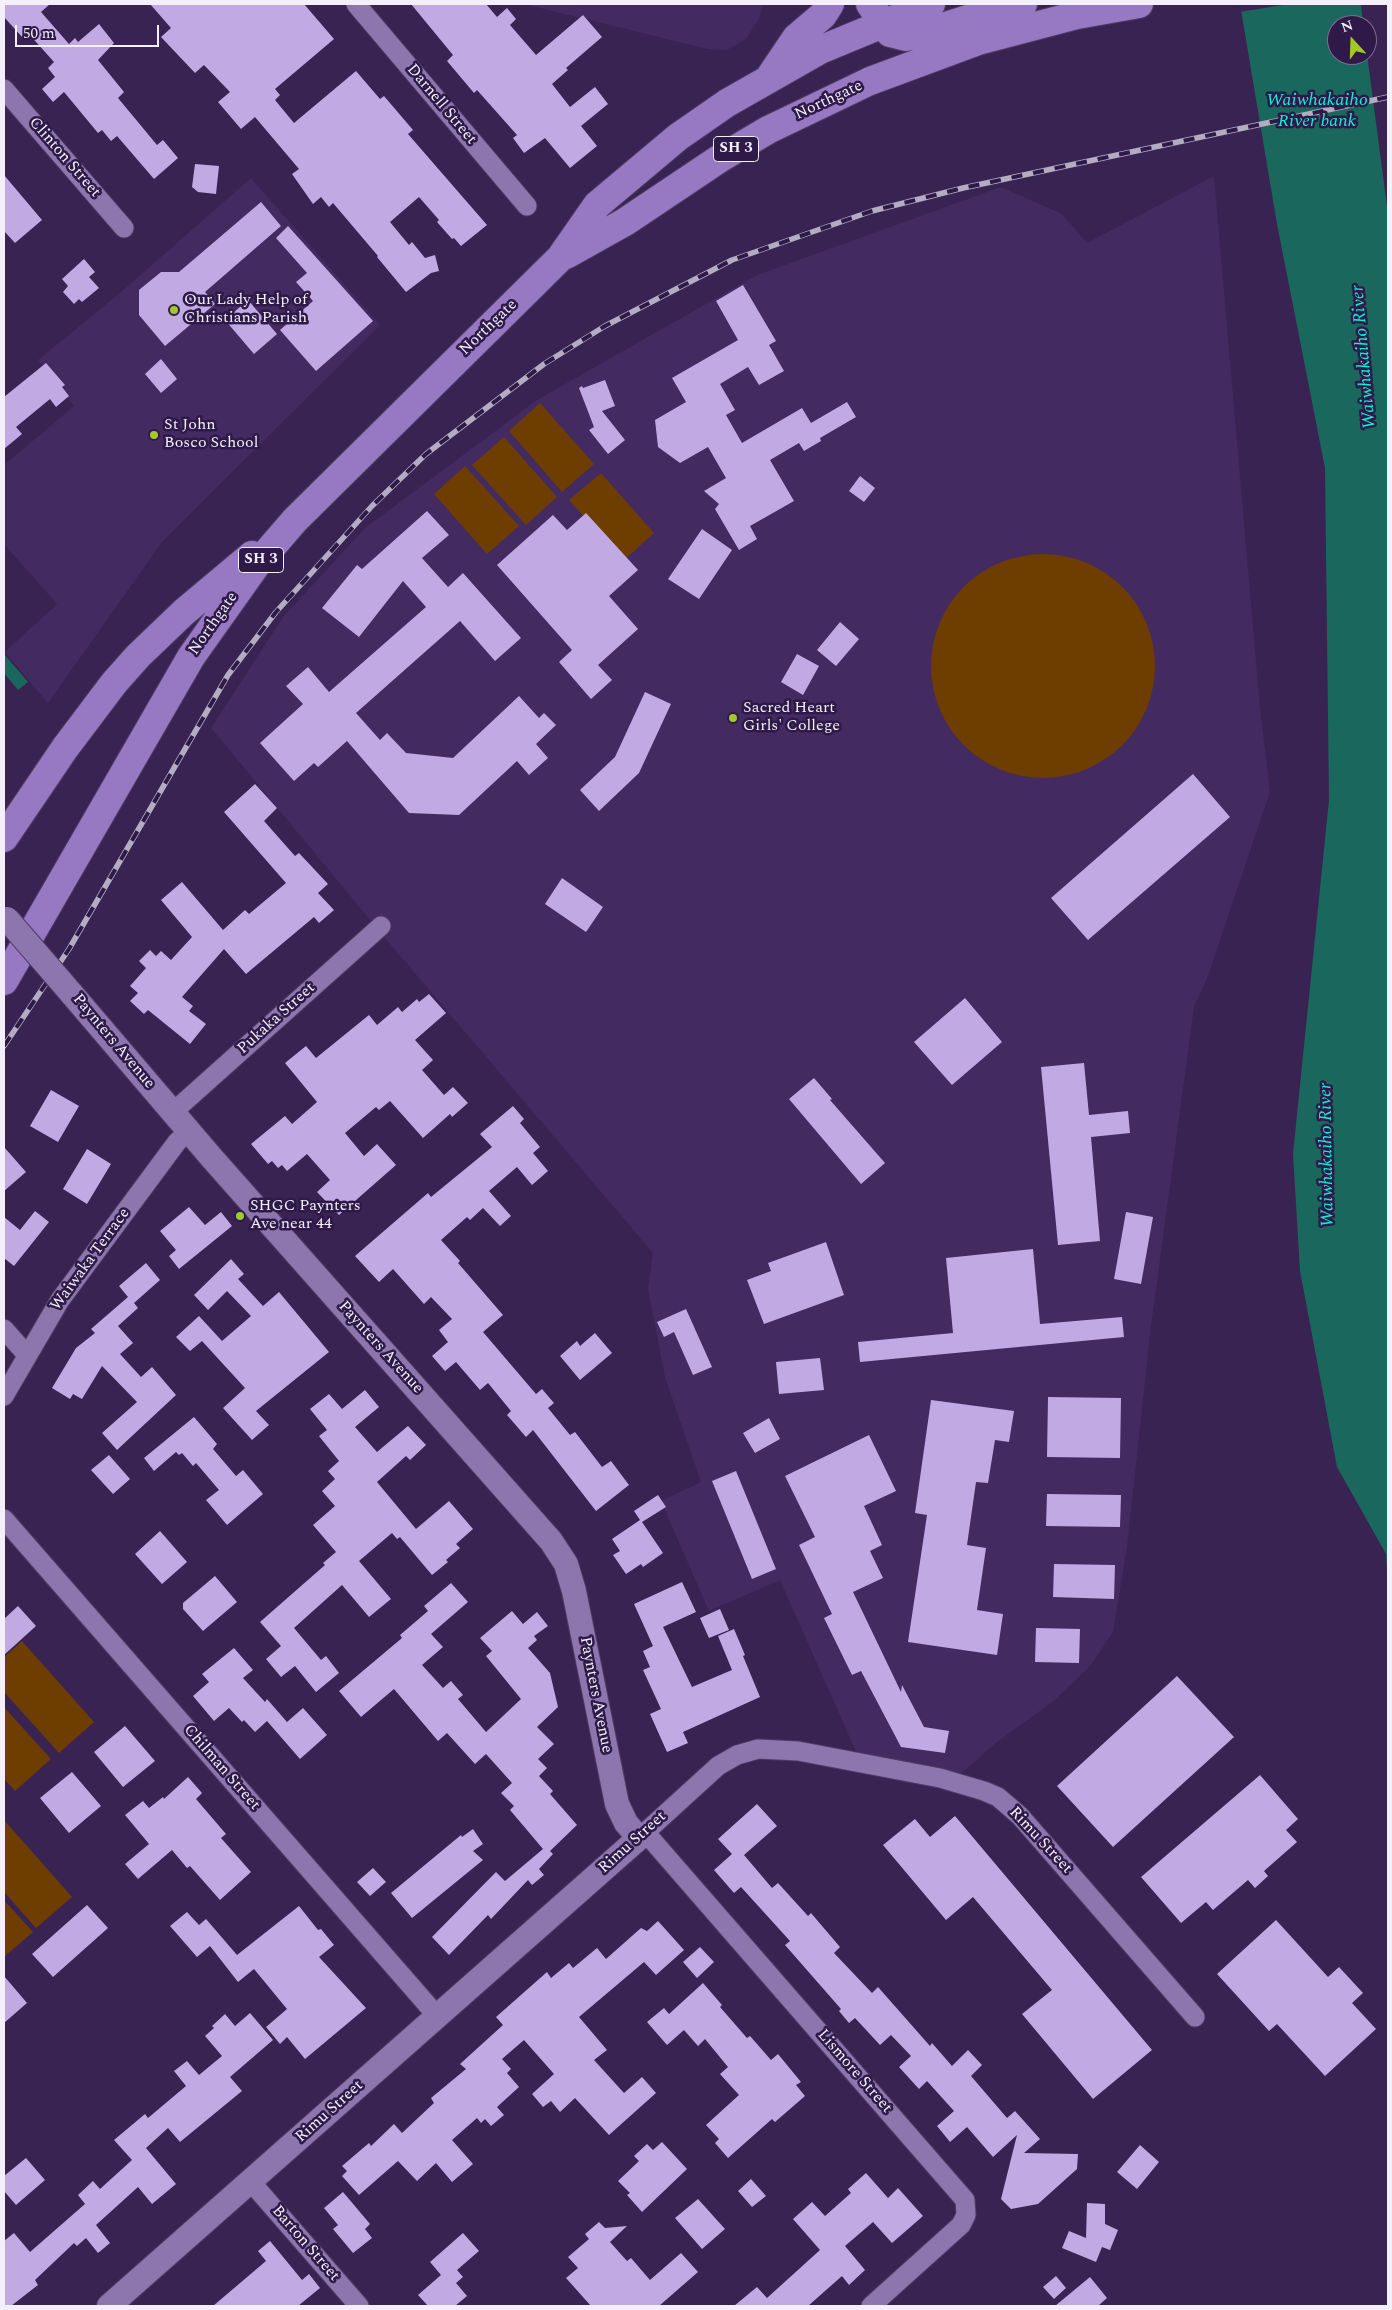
<!DOCTYPE html>
<html>
<head>
<meta charset="utf-8">
<style>
	body { margin:0 }
	#map { position:relative; width:1392px; height:2310px; overflow:hidden; background:#392353; font-family:Spectral,serif }
	canvas { display:block }
	.frame { position:absolute; inset:0; border:5px solid #f3effb; pointer-events:none }
	.north { position:absolute; left:1327px; top:15px; width:50px; height:50px; box-sizing:border-box; background:#2f1948; border:1px solid #7d6f90; border-radius:50%; rotate:340deg; font-size:14px; font-weight:700; line-height:20px; text-align:center; color:#f3effb }
	.north::after { content:''; display:block; margin:auto; width:18px; height:22px; background:#a4c825; clip-path:polygon(50% 0,100% 100%,50% 72%,0 100%) }
	.scale { position:absolute; left:15px; top:25px; width:144px; height:22px; box-sizing:border-box; border:2px solid #f3effb; border-top:0; padding-left:6px; font-size:15px; line-height:18px; white-space:nowrap; color:#f3effb; -webkit-text-stroke:4px #2f1948; paint-order:stroke }
</style>
</head>
<body>
<div id="map">
<canvas width="1392" height="2310"></canvas>
<div class="frame"></div>
<div class="north">N</div>
<div class="scale">50 m</div>
</div>
<script>
const ctx = document.querySelector('canvas').getContext('2d');
ctx.lineJoin = 'round';
function fill(path, color) { ctx.fillStyle = color; ctx.fill(path, 'evenodd'); }
const shape = rows => new Path2D(rows.map(r => 'M' + r).join(''));
function stroke(path, color, width, dash) { ctx.strokeStyle = color; ctx.lineWidth = width; ctx.lineCap = dash ? 'butt' : 'round'; ctx.setLineDash(dash || []); ctx.stroke(path); }
function write(font, color, halo, rows, align = 'center') {
  ctx.font = font + ' Spectral,serif'; ctx.lineWidth = 5; ctx.setLineDash([]); ctx.textBaseline = 'middle'; ctx.strokeStyle = halo; ctx.fillStyle = color; for (const [text, x, y, turn = 0] of rows) {
    ctx.save(); ctx.translate(x, y); ctx.rotate((+turn || 0) * Math.PI / 180); ctx.textAlign = isNaN(turn) ? turn : align; if (halo) ctx.strokeText(text, 0, 0); ctx.fillText(text, 0, 0); ctx.restore();
  }
}
fill(shape([
	[524,4,763,4,759,19,746,39,727,50,707,49],
	[1214,176,1260,708,1270,792,1208,976,1194,1007,1151,1326,1127,1547,1113,1632,1091,1665,1055,1700,997,1742,956,1778,857,1754,780,1580,709,1611,661,1501,701,1482,665,1377,648,1289,653,1253,391,945,211,728,283,617,365,528,537,400,757,275,1001,187,1062,214,1087,243],
	[251,178,380,325,162,542,48,703,5,652,57,604,4,544,4,465,74,406,38,360,121,292]
]), '#432a61');
fill(shape([
	[540,403,594,464,562,492,509,431],
	[504,437,557,497,526,525,472,465],
	[465,466,519,526,487,554,434,494],
	[601,473,654,533,623,561,569,500],
	'931 666a112 112 0 1 1 224 0a112 112 0 1 1-224 0Z',
	[22,1641,94,1722,59,1753,4,1692,4,1657],
	[4,1707,51,1759,15,1791,4,1779],
	[4,1820,72,1897,36,1928,4,1892],
	[4,1900,33,1932,4,1957]
]), '#6e3d00');
fill(shape([
	[1240,4,1361,4,1363,25,1337,25,1337,55,1367,54,1388,214,1388,1591,1386,1554,1337,1467,1300,1271,1293,1154,1329,800,1325,468,1277,224],
	[4,654,28,682,18,690,4,673]
]), '#1a675d');
fill(shape([
	[1238,4,1289,4,1239,12]
]), '#392353');
fill(shape([
	[4,4,50,4,41,12,69,44,75,38,78,42,99,24,114,43,98,60,124,92,118,98,157,145,163,140,178,158,154,179,117,136,111,141,102,130,98,133,64,92,53,102,42,89,55,77,48,68,54,62,28,33,23,38,4,17],
	[150,4,304,4,334,39,275,89,280,95,275,100,294,123,356,71,380,99,384,96,413,130,408,134,487,225,461,246,454,238,452,239,437,222,439,220,419,197,390,222,409,245,412,242,425,258,435,255,439,271,431,273,406,292,377,257,378,256,333,203,329,207,321,197,313,204,292,174,299,169,255,117,241,129,218,102,230,92,204,65,195,73,161,37,171,28],
	[411,4,486,4,497,17,507,8,516,19,510,25,536,55,583,15,602,37,566,68,568,70,552,84,570,107,595,87,608,104,581,126,597,146,570,168,545,138,524,153,513,138,517,135,477,90,474,93,447,61,453,55],
	[195,164,219,166,216,194,198,192,192,187],
	[4,175,42,220,15,243,4,231],
	[261,202,281,226,205,292,215,304,165,346,139,315,139,290,161,272,179,272],
	[288,226,373,321,316,371,280,330,313,301,296,282,307,273,276,238],
	[84,259,95,272,89,277,99,288,82,302,79,299,74,304,63,292,68,286,62,279],
	[743,285,776,341,769,345,784,371,759,385,748,367,720,384,735,410,726,415,742,443,802,408,811,423,847,402,856,417,820,438,821,441,804,451,799,443,770,460,794,501,750,526,757,539,739,550,715,509,719,504,704,491,726,478,708,447,680,463,658,447,655,420,686,402,672,378,738,340,716,301],
	[248,300,277,334,254,354,225,320],
	[161,359,177,379,161,393,145,374],
	[46,363,65,385,62,387,69,396,56,407,50,399,16,427,22,434,4,449,4,397],
	[605,380,615,406,602,411,625,440,608,454,589,430,594,427,579,388,582,386,583,388],
	[860,476,875,488,864,502,849,491],
	[427,511,449,535,422,558,448,587,463,573,521,638,495,661,460,621,356,713,380,740,387,733,406,753,453,758,519,696,539,718,544,713,556,725,536,744,548,758,529,775,517,761,459,815,409,813,347,741,318,767,314,763,294,781,260,743,303,704,286,686,308,667,329,692,426,607,403,581,359,637,322,608,357,565,362,569],
	[586,513,638,570,609,596,638,629,598,665,612,680,591,699,559,662,572,650,497,565,553,515,567,530],
	[702,529,732,550,699,599,668,579],
	[840,622,859,639,836,666,817,650],
	[797,654,819,666,803,695,781,682],
	[645,692,671,704,639,773,599,811,580,790,615,757],
	[1193,774,1230,817,1088,940,1051,898],
	[255,784,277,808,264,821,295,856,299,853,328,884,318,893,334,910,319,923,314,917,246,974,224,949,182,997,193,1006,189,1011,206,1024,190,1044,148,1010,144,1014,130,1001,138,993,130,986,146,968,139,961,150,950,156,956,161,951,171,960,192,937,161,900,182,882,223,930,245,910,249,914,286,883,224,812],
	[562,878,603,907,586,932,545,904],
	[429,994,446,1013,415,1040,433,1060,422,1070,444,1095,453,1087,468,1103,452,1117,450,1114,423,1138,390,1101,379,1110,376,1107,345,1133,364,1156,377,1144,396,1165,339,1215,317,1192,330,1180,307,1154,287,1171,282,1165,278,1168,272,1161,268,1164,251,1144,285,1116,292,1124,317,1102,285,1063,306,1046,316,1058,369,1015,377,1025,398,1007,402,1012,417,999,419,1002],
	[965,998,1002,1042,952,1085,914,1042],
	[1084,1063,1089,1115,1128,1111,1130,1133,1091,1137,1100,1241,1058,1245,1041,1067],
	[814,1078,832,1099,830,1100,885,1163,861,1184,789,1099],
	[51,1090,79,1106,58,1142,30,1126],
	[513,1106,524,1119,520,1123,540,1147,533,1153,548,1171,532,1185,517,1167,489,1191,511,1216,500,1226,483,1208,470,1220,467,1217,441,1240,460,1261,458,1263,503,1315,483,1332,536,1394,542,1389,554,1403,548,1408,570,1435,575,1432,602,1467,611,1461,629,1485,596,1511,533,1430,526,1437,507,1415,511,1411,488,1383,480,1390,456,1362,445,1371,432,1356,448,1342,439,1330,452,1319,431,1297,424,1304,393,1269,379,1282,355,1256,428,1193,431,1197,492,1147,480,1134],
	[4,1147,26,1172,4,1191],
	[87,1149,111,1164,87,1204,63,1189],
	[189,1207,205,1225,221,1212,232,1226,179,1269,169,1256,176,1250,160,1231],
	[35,1211,49,1222,14,1266,4,1258,4,1217,20,1230],
	[1126,1212,1153,1217,1141,1284,1114,1279],
	[826,1242,844,1295,764,1324,747,1280,771,1271,768,1263],
	[1033,1249,1040,1324,1122,1317,1124,1337,860,1362,858,1342,953,1333,946,1258],
	[231,1259,244,1274,238,1279,263,1306,279,1292,329,1352,256,1411,269,1425,252,1440,223,1408,245,1388,202,1341,190,1351,176,1337,199,1316,222,1341,251,1316,227,1291,208,1310,194,1295],
	[146,1263,160,1280,134,1303,138,1308,118,1326,133,1343,120,1354,141,1377,152,1367,176,1395,117,1450,102,1433,137,1402,102,1366,82,1399,73,1394,70,1399,52,1388,76,1348,95,1333,91,1329,128,1297,119,1286],
	[686,1309,712,1367,693,1375,674,1332,664,1337,657,1322],
	[595,1333,612,1353,580,1380,560,1356,577,1341,580,1346],
	[820,1358,824,1390,779,1394,776,1362],
	[365,1390,379,1407,355,1427,377,1452,408,1426,426,1445,410,1460,406,1456,377,1482,416,1529,449,1501,473,1529,456,1544,460,1548,446,1560,448,1562,432,1575,400,1537,397,1539,392,1533,359,1561,391,1599,369,1617,342,1585,294,1628,321,1660,326,1656,339,1673,316,1692,295,1666,281,1677,266,1659,281,1646,260,1622,325,1565,323,1563,336,1552,313,1525,335,1506,322,1491,335,1479,328,1471,339,1461,319,1436,327,1430,310,1409,329,1394,342,1409],
	[1048,1397,1121,1398,1120,1458,1047,1457],
	[931,1400,1014,1411,1009,1442,995,1440,988,1483,976,1482,967,1545,986,1548,977,1610,1003,1614,997,1655,908,1642,927,1515,915,1513],
	[194,1417,217,1444,213,1449,236,1476,243,1470,263,1494,227,1525,206,1500,219,1490,196,1463,193,1466,182,1453,179,1455,176,1452,154,1471,144,1458],
	[769,1418,780,1439,755,1453,743,1433],
	[869,1435,896,1491,864,1506,882,1545,870,1551,883,1578,853,1592,901,1692,902,1685,924,1727,949,1731,945,1753,901,1747,861,1671,852,1675,824,1618,832,1614,799,1545,815,1537,785,1476],
	[109,1455,130,1479,113,1494,91,1470],
	[736,1471,776,1569,752,1579,712,1481],
	[1047,1494,1121,1495,1120,1527,1046,1526],
	[658,1495,666,1507,642,1522,663,1553,643,1567,641,1564,626,1574,613,1555,620,1551,612,1539,640,1520,634,1511],
	[160,1531,187,1562,162,1584,135,1554],
	[1054,1564,1115,1565,1114,1599,1053,1597],
	[215,1576,237,1602,203,1631,183,1609,183,1603],
	[682,1582,696,1612,663,1627,692,1687,732,1670,718,1636,734,1629,745,1655,743,1656,760,1697,683,1732,688,1743,667,1752,650,1714,661,1709,643,1670,650,1667,643,1651,653,1646,634,1604],
	[451,1583,468,1602,431,1634,443,1647,422,1665,443,1688,451,1681,463,1695,458,1699,486,1732,521,1699,486,1656,492,1651,480,1638,512,1611,523,1624,537,1612,548,1626,534,1636,537,1640,528,1648,550,1673,558,1707,537,1727,554,1744,538,1759,547,1768,539,1776,553,1791,550,1794,577,1825,550,1851,553,1854,539,1869,544,1875,532,1885,528,1880,491,1919,488,1915,449,1955,432,1937,496,1872,505,1881,543,1849,510,1810,514,1806,501,1793,512,1783,486,1754,475,1764,447,1733,438,1741,394,1689,361,1717,339,1691,402,1638,400,1635,428,1611,424,1606],
	[18,1606,36,1626,4,1655,4,1619],
	[720,1609,729,1630,709,1638,700,1618],
	[1036,1628,1080,1629,1079,1663,1035,1662],
	[234,1648,253,1670,243,1678,265,1702,267,1699,287,1722,303,1708,327,1735,300,1759,267,1721,255,1732,244,1720,242,1722,229,1708,214,1721,193,1696,209,1682,202,1674],
	[1177,1676,1234,1737,1113,1847,1057,1786],
	[125,1726,155,1761,123,1787,94,1752],
	[72,1772,101,1806,69,1833,40,1798],
	[1260,1775,1298,1819,1286,1830,1297,1842,1264,1871,1268,1876,1255,1888,1248,1880,1213,1910,1206,1902,1181,1923,1141,1877],
	[188,1777,202,1793,196,1799,226,1834,221,1838,251,1872,220,1900,190,1866,187,1868,172,1850,138,1879,125,1864,149,1844,125,1815,143,1801,149,1808,163,1797,164,1799],
	[757,1804,777,1826,744,1855,772,1888,778,1883,808,1916,811,1913,840,1947,834,1953,872,1993,878,1987,930,2046,932,2043,952,2066,968,2050,982,2065,971,2076,1007,2118,1015,2111,1040,2139,1024,2153,1078,2154,1077,2169,1038,2204,1011,2209,1001,2199,1017,2135,993,2157,967,2127,950,2142,937,2126,954,2111,927,2081,919,2089,899,2067,911,2056,891,2035,880,2045,855,2018,849,2023,839,2011,841,2009,785,1945,790,1941,741,1887,734,1893,714,1870,732,1854,718,1839],
	[955,1816,1152,2050,1093,2099,1022,2014,1052,1990,973,1897,946,1920,883,1845,915,1819,930,1837],
	[473,1829,483,1844,473,1851,483,1860,412,1918,391,1893,461,1835,462,1837],
	[373,1868,386,1882,370,1896,357,1882],
	[87,1905,108,1928,53,1977,32,1954],
	[299,1906,318,1930,321,1929,334,1945,319,1957,366,2008,305,2059,287,2037,280,2044,266,2027,287,2009,254,1969,238,1982,210,1946,197,1957,170,1926,187,1912,199,1925,206,1919,237,1955],
	[1276,1920,1328,1977,1339,1967,1363,1993,1352,2003,1376,2029,1325,2076,1277,2024,1269,2031,1217,1974],
	[658,1921,684,1950,656,1975,644,1962,579,2017,607,2050,594,2060,624,2093,642,2077,656,2093,609,2135,575,2098,560,2112,551,2101,543,2107,532,2094,554,2074,524,2040,502,2059,511,2069,507,2073,519,2087,497,2107,504,2115,491,2126,485,2119,481,2123,477,2118,452,2140,473,2164,452,2182,436,2163,417,2181,398,2161,359,2195,342,2176,347,2171,342,2166,369,2143,371,2146,394,2124,402,2133,434,2103,431,2098,466,2069,460,2064,503,2025,496,2017,547,1972,551,1978,569,1963,573,1968,597,1948,606,1959,641,1928,647,1931],
	[700,1947,714,1962,697,1978,683,1962],
	[4,1976,27,2003,4,2023],
	[703,1983,722,2005,720,2007,747,2038,750,2036,771,2060,778,2054,801,2082,796,2085,805,2096,775,2122,772,2119,728,2158,715,2143,719,2139,706,2125,739,2095,720,2074,728,2067,705,2039,698,2046,684,2030,667,2045,647,2022,664,2008,669,2014],
	[250,2013,273,2040,230,2077,242,2091,180,2142,168,2128,146,2148,176,2184,152,2204,138,2187,96,2225,110,2243,98,2253,86,2238,77,2246,74,2243,35,2280,38,2285,11,2306,4,2306,4,2241,14,2233,30,2252,85,2204,78,2195,93,2181,100,2189,132,2160,114,2140,145,2114,148,2118,186,2086,174,2071,187,2061,199,2075,222,2056,205,2036,214,2028,212,2026,225,2014,235,2026],
	[662,2142,687,2169,642,2212,627,2195,630,2193,618,2181,639,2161,634,2156,647,2144,653,2150],
	[1140,2145,1159,2162,1137,2189,1117,2172],
	[26,2158,45,2180,16,2205,4,2191,4,2176],
	[866,2173,888,2198,898,2188,923,2216,892,2243,873,2222,845,2246,865,2270,849,2285,842,2276,808,2306,734,2306,757,2287,767,2298,820,2250,793,2219,812,2202,825,2216,851,2193,848,2189],
	[751,2179,766,2196,752,2207,738,2191],
	[343,2192,370,2224,365,2229,372,2238,353,2253,333,2229,338,2225,324,2208],
	[698,2199,725,2229,702,2249,675,2218],
	[1087,2203,1105,2204,1105,2224,1118,2230,1110,2250,1102,2247,1096,2262,1062,2248,1069,2231,1086,2238],
	[599,2222,605,2228,627,2226,610,2242,627,2261,631,2258,650,2280,681,2253,698,2272,659,2306,591,2306,566,2278,578,2268,568,2257,589,2239,585,2234],
	[463,2233,479,2251,457,2270,463,2277,456,2283,467,2296,455,2306,428,2306,418,2295,441,2275,430,2262],
	[270,2241,302,2280,309,2274,320,2288,298,2306,213,2306,266,2261,258,2251],
	[1056,2276,1066,2288,1054,2299,1043,2287],
	[1090,2277,1107,2298,1098,2306,1055,2306]
]), '#c1aae4');
const minor = shape([
	[356,4,527,206],
	[4,89,124,228],
	[173,1112,381,926],
	[4,1329,27,1355],
	[4,1396,60,1300,177,1142,189,1131],
	[4,1519,438,2017],
	[645,1832,965,2200,966,2215,961,2225,871,2306],
	[639,1838,718,1766,737,1755,758,1749,798,1751,940,1778,984,1791,998,1797,1020,1816,1195,2017],
	[251,2182,359,2306]
]);
const tertiary = shape([
	[71,993,211,1157,551,1541,566,1564,574,1591,617,1804,626,1823,639,1838,109,2306]
]);
const trunk = shape([
	[870,4,890,33,906,37,917,35,993,11,1023,4],
	[771,75,796,38,823,15,830,4],
	[566,255,625,222,719,159,768,130,870,81,978,41,1077,15,1139,4],
	[4,838,65,748,114,683,138,656,184,612,252,555],
	[4,981,191,657,257,564,295,520,560,258,597,205,678,137,727,103,820,50,931,4]
]);
stroke(minor, '#4e3c63', 21);
stroke(tertiary, '#4e3c63', 26);
stroke(trunk, '#4e3c63', 30);
stroke(minor, '#8c76ad', 19);
stroke(tertiary, '#8c76ad', 24);
stroke(trunk, '#9778c2', 28);
const rail = shape([
	[4,1046,69,949,228,675,276,612,372,506,426,454,544,364,605,326,732,260,872,211,963,188,1388,97]
]);
stroke(rail, '#b5abc3', 5.5);
stroke(rail, '#2f1948', 4, [11]);
const tertiaryBridge = shape([
	[7,919,71,993]
]);
stroke(tertiaryBridge, '#4e3c63', 26, []);
stroke(tertiaryBridge, '#8c76ad', 24);
for (const [x, y, r, color] of [
	[174,310,5,"#a4c825"],
	[154,435,5,"#a4c825"],
	[733,718,5,"#a4c825"],
	[240,1216,5,"#a4c825"]
]) { const dot = new Path2D(); dot.arc(x, y, r, 0, 2 * Math.PI); ctx.fillStyle = color; ctx.fill(dot); stroke(dot, '#2f1948', 2); }
for (const [x, y, w] of [
	[736,149,45],
	[261,560,45]
]) { const box = new Path2D(); box.roundRect(x - w / 2, y - 12.5, w, 25, 4); ctx.fillStyle = '#2f1948'; ctx.fill(box); stroke(box, '#f3effb', 1); }
write('bold 15px', '#f3effb', null, [
	["SH 3",736,149],
	["SH 3",261,560]
]);
write('16px', '#f3effb', '#2f1948', [
	["Northgate",829,101,-25],
	["Darnell Street",441,105,50],
	["Clinton Street",64,158,49],
	["Northgate",489,328,-44],
	["Northgate",214,624,-55],
	["Pukaka Street",277,1019,-42],
	["Paynters Avenue",113,1042,50],
	["Waiwaka Terrace",91,1260,-54],
	["Paynters Avenue",380,1348,48],
	["Paynters Avenue",595,1695,79],
	["Chilman Street",221,1768,49],
	["Rimu Street",1040,1841,47],
	["Rimu Street",633,1843,-42],
	["Lismore Street",854,2072,49],
	["Rimu Street",330,2112,-42],
	["Barton Street",305,2244,49]
]);
write('16px', '#f3effb', '#2f1948', [
	["Our Lady Help of",184,301],
	["Christians Parish",184,319],
	["St John",164,426],
	["Bosco School",164,444],
	["Sacred Heart",743,709],
	["Girls' College",743,727],
	["SHGC Paynters",250,1207],
	["Ave near 44",250,1225]
], 'left');
write('italic 18px', '#09f2da', '#2f1948', [
	["Waiwhakaiho",1317,101],
	["River bank",1317,122],
	["Waiwhakaiho River",1365,357,-95],
	["Waiwhakaiho River",1328,1155,-91]
]);
</script>
</body>
</html>
